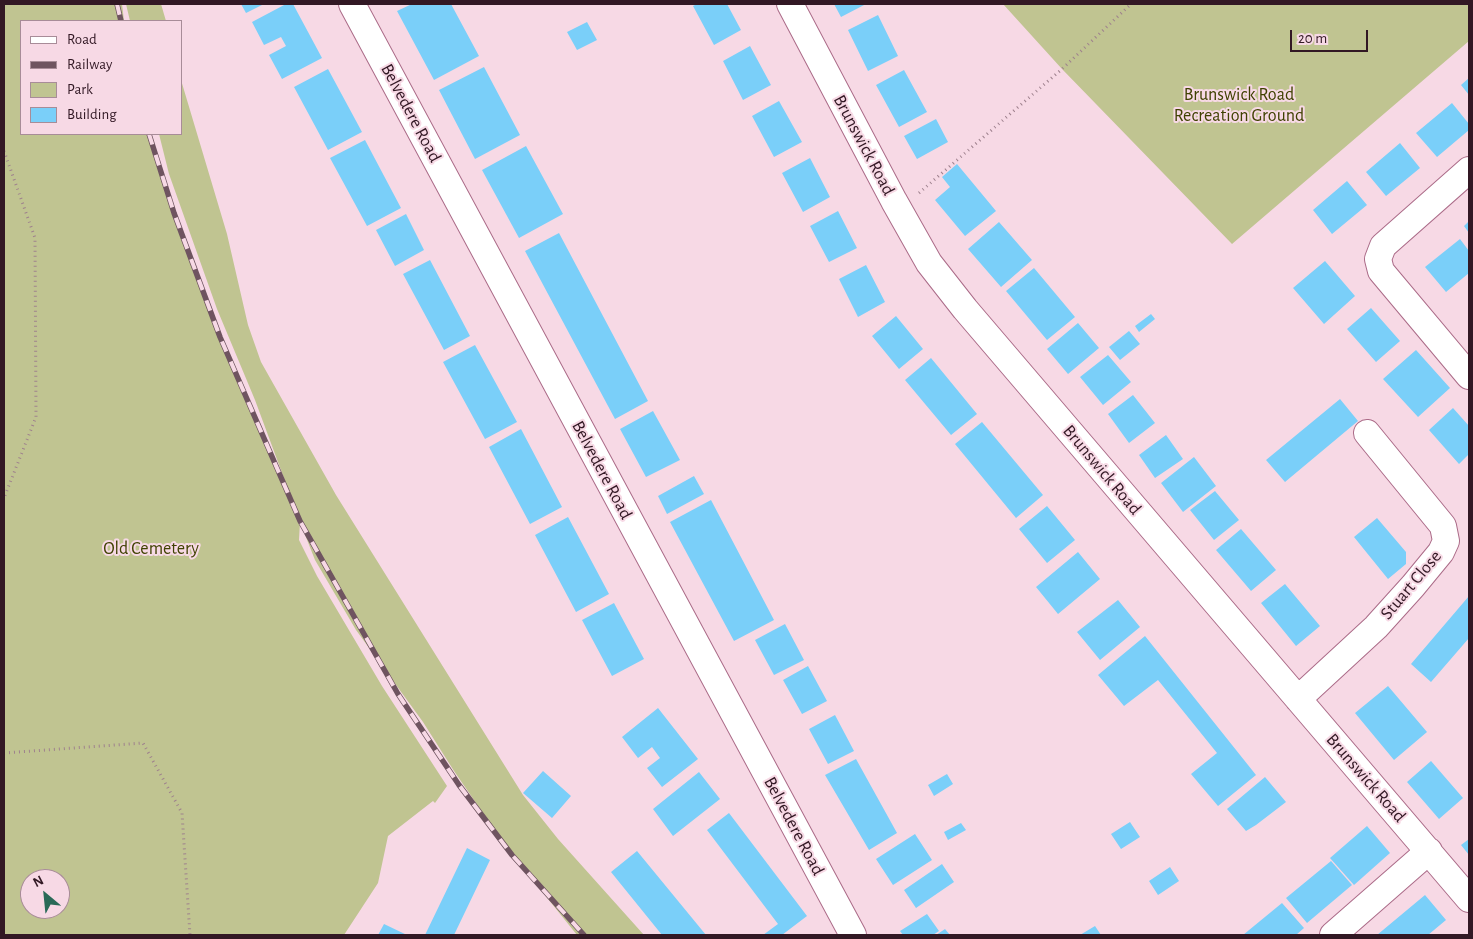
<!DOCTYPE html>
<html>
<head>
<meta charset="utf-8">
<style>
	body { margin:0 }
	#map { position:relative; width:1473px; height:939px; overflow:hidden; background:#f7d9e5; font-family:"Alegreya Sans",sans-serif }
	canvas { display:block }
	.frame { position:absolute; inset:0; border:5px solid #321824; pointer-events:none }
	.legend { position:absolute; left:20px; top:20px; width:162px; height:115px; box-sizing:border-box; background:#f7d9e5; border:1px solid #a88c98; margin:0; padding:6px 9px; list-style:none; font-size:15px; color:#321824 }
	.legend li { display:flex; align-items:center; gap:10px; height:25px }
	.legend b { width:25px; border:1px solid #a88c98 }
	.north { position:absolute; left:20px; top:869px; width:50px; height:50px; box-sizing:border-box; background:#f7d9e5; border:1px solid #a88c98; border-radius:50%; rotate:332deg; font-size:14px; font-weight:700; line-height:20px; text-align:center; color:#321824 }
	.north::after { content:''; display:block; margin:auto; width:18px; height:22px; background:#2a6a57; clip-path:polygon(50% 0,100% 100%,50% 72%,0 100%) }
	.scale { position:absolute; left:1290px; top:30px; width:78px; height:22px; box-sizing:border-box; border:2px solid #321824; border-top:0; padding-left:6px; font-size:15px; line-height:18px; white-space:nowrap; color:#321824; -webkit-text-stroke:4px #f7d9e5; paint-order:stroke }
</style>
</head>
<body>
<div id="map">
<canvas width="1473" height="939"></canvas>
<div class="frame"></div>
<ul class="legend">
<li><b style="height:6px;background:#fff"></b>Road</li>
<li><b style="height:6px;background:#6f5460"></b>Railway</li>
<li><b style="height:14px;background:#c0c491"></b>Park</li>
<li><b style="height:14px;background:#7acff9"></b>Building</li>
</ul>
<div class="north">N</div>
<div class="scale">20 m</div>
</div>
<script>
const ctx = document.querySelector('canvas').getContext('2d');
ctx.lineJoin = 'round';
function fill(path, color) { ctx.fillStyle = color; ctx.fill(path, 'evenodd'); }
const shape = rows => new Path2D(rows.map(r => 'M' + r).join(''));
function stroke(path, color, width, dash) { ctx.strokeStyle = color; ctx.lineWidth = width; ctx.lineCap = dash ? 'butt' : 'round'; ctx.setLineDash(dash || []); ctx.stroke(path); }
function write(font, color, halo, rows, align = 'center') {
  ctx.font = font + ' "Alegreya Sans",sans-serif'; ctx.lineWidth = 4; ctx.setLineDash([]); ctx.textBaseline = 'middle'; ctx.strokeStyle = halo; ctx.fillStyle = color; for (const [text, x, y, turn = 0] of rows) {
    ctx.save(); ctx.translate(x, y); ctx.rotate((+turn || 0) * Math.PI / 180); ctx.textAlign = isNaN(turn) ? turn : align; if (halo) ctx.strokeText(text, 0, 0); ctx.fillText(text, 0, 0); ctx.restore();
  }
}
fill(shape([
	[4,4,122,4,124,21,21,21,21,134,149,134,174,213,220,337,295,508,255,400,217,309,169,174,159,134,181,134,181,80,227,234,248,325,261,362,336,495,523,795,558,839,644,935,577,935,507,848,454,771,423,722,356,630,315,560,300,522,299,540,317,576,382,686,447,786,435,803,433,801,388,836,378,883,344,935,4,935],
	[30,879,60,879,60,909,30,909],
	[126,4,161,4,166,21,130,21],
	[1003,4,1469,4,1469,41,1232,244,1062,69]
]), '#c0c491');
fill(shape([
	[241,4,264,4,246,13],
	[286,4,293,4,322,58,282,79,269,55,286,46,281,37,264,45,252,22],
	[412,4,451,4,479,56,434,80,397,11],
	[697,4,727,4,741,30,714,45,693,6],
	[834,4,866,4,841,17],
	[878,15,898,56,868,71,848,30],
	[587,22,597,40,577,50,567,32],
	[750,46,771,85,743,100,723,61],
	[484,67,520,135,475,159,439,90],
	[328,69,362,132,328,150,294,87],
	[904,70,927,112,899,127,876,85],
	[1469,78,1469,95,1461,85],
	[779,101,802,142,774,157,752,116],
	[1452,103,1469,124,1469,130,1437,157,1416,133],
	[936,119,948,142,917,159,904,136],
	[365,140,401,208,367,226,330,158],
	[1400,143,1420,168,1386,196,1366,172],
	[526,146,563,214,519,238,482,170],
	[810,158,830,197,803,212,782,173],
	[957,164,996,211,965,236,935,200,950,187,942,177],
	[1347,181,1367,205,1332,234,1313,210],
	[838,211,857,248,829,262,810,226],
	[406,214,424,250,395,266,376,230],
	[1469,221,1469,233,1464,226],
	[999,222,1032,260,1001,287,968,249],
	[559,233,648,401,615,419,525,251],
	[1460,239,1469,251,1469,273,1446,292,1425,267],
	[430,260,470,336,444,350,403,274],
	[1325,261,1355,296,1324,324,1293,288],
	[866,265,885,302,858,317,839,279],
	[1034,268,1075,317,1047,340,1006,291],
	[1371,308,1400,341,1376,362,1347,329],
	[1151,314,1155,319,1139,332,1135,326],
	[896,316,923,349,899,369,872,336],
	[1078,323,1099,348,1068,374,1047,349],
	[1129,331,1140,344,1120,360,1109,347],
	[475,345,517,422,485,439,443,362],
	[1416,350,1450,388,1418,417,1383,379],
	[1108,355,1131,382,1103,405,1080,377],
	[931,358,977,414,951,435,905,380],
	[1133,395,1155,423,1129,443,1108,414],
	[1340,399,1358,421,1285,482,1266,460],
	[1453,408,1469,426,1469,454,1459,464,1429,430],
	[653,411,680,460,646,477,620,429],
	[982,422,1043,495,1016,518,955,444],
	[521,429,562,507,530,524,489,447],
	[1166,435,1183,459,1155,478,1139,455],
	[1194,457,1216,486,1183,512,1161,483],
	[694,476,704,494,667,514,658,496],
	[1215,491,1239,520,1214,540,1190,510],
	[711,500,774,620,734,641,670,522],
	[1047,506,1075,540,1047,563,1019,529],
	[568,517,609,594,576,612,535,535],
	[1377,518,1406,552,1406,564,1388,579,1354,537],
	[1241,529,1276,570,1251,591,1216,550],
	[1078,552,1100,579,1058,614,1036,587],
	[1285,584,1320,626,1296,646,1261,603],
	[1469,596,1469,638,1431,682,1411,664],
	[1118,600,1140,627,1100,660,1077,632],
	[614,603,644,659,612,676,582,620],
	[785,624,804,660,774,675,755,640],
	[1145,636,1256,775,1218,806,1191,774,1217,753,1158,680,1124,706,1098,675],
	[808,666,827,701,802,714,783,680],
	[1388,686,1427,732,1394,760,1355,713],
	[658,708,698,759,662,787,647,768,660,758,652,747,638,758,622,737],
	[835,715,854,751,828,764,809,729],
	[856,759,897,833,869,850,825,775],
	[1431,761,1463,798,1439,819,1407,782],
	[543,771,571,796,552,818,523,793],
	[699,772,720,799,673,836,653,809],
	[947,774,953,784,934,796,928,785],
	[1265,777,1286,802,1256,825,1246,831,1227,809],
	[729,813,807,916,782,935,763,935,778,924,707,830],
	[1130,822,1140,837,1121,849,1111,834],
	[961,823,966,830,948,840,944,832],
	[1367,826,1390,853,1354,885,1330,858],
	[915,834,932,860,893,885,876,859],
	[1469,839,1469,855,1461,845],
	[467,848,490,860,454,935,425,935],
	[637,851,706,935,662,935,611,872],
	[1331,861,1352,885,1307,923,1286,898],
	[942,864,954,882,916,908,904,890],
	[1170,867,1179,881,1158,895,1149,881],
	[1425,895,1446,920,1428,935,1377,935],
	[1282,903,1304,928,1296,935,1243,935],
	[927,914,939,931,933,935,903,935,900,931],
	[384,924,407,935,378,935],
	[1095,926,1101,935,1080,935],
	[945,929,950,935,936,935]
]), '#7acff9');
const minor = shape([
	[352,4,853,935],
	[790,4,894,201,929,263,965,309,1469,899],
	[1469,170,1383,246,1378,259,1381,271,1469,376],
	[1298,699,1376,627,1413,586,1441,552,1446,541,1443,526,1367,433],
	[1333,935,1429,851]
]);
stroke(minor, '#ab6b88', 28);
stroke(shape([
	[4,151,35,238,36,417,4,498],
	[919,193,1062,69,1131,4],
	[4,753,143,743,182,813,190,935]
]), '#9e818d', 3, [1, 4]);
stroke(minor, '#fff', 26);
const rail = shape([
	[117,4,121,21],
	[149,134,174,213,220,337,300,521,398,694,459,785,512,855,584,935]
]);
stroke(rail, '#6f5460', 5.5);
stroke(rail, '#f7d9e5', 4, [11]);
write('18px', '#3f4101', '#f7d9e5', [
	["Brunswick Road",1239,95],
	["Recreation Ground",1239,116],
	["Old Cemetery",151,549]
]);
write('18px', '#321824', '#f7d9e5', [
	["Belvedere Road",411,113,62],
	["Brunswick Road",864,145,62],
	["Belvedere Road",602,470,62],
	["Brunswick Road",1102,470,50],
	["Stuart Close",1411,585,-50],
	["Brunswick Road",1366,778,49],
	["Belvedere Road",794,826,62]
]);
</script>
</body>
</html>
